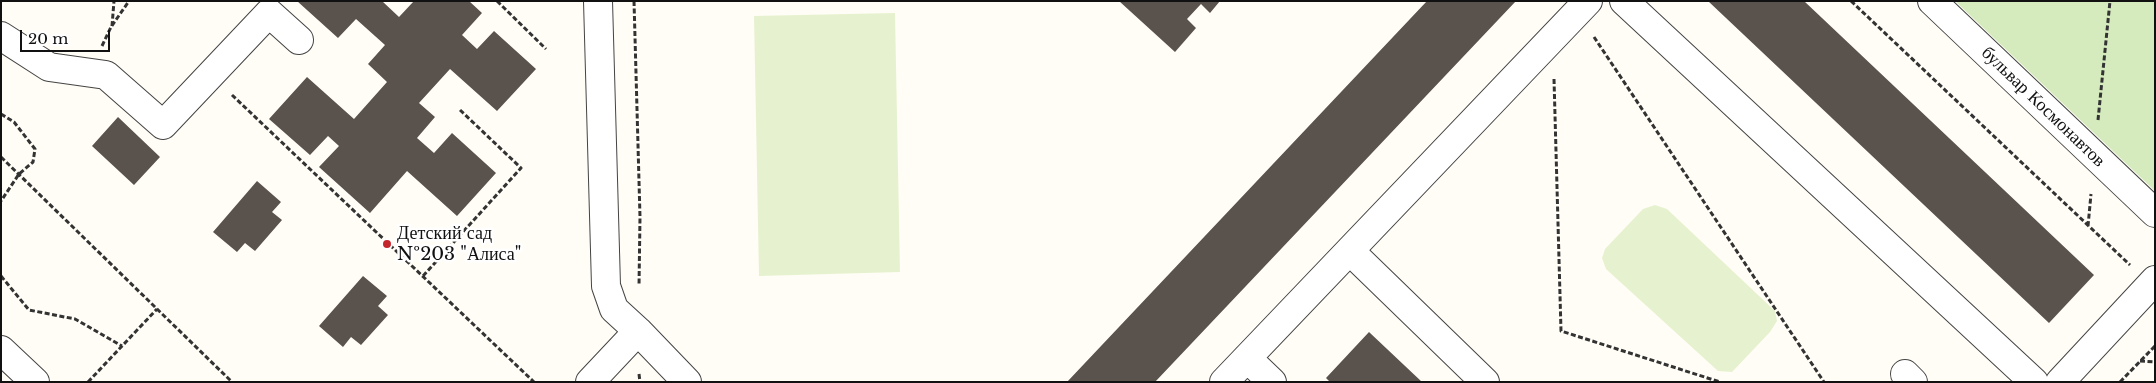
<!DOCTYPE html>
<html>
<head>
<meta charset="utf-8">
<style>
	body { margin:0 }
	#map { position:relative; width:2156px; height:383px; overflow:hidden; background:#fffdf5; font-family:"Libre Baskerville",serif }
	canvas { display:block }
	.frame { position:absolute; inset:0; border:2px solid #111; pointer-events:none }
	.scale { position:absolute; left:20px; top:30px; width:90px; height:22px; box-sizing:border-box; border:2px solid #111; border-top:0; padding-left:6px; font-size:15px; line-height:18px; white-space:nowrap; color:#111; -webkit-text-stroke:4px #fff; paint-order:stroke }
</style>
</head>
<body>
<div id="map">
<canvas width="2156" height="383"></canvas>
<div class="frame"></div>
<div class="scale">20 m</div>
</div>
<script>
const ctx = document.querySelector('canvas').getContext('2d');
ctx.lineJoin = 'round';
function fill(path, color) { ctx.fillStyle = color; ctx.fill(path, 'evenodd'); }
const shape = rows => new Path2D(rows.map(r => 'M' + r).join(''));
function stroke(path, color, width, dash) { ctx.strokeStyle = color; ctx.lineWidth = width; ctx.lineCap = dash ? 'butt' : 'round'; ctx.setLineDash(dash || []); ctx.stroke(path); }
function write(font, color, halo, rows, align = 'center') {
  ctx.font = font + ' "Libre Baskerville",serif'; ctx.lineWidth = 5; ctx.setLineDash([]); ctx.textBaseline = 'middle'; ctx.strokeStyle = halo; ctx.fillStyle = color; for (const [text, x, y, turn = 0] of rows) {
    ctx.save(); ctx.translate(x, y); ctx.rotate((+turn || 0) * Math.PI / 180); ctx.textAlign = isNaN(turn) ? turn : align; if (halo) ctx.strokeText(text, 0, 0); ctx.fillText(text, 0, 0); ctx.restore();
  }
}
fill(shape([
	[1955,1,2155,1,2155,191]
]), '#d5ebbd');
fill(shape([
	[895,13,900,272,759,276,754,16],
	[1655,205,1667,209,1775,311,1777,321,1770,332,1732,372,1718,371,1606,269,1602,258,1605,249,1643,209]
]), '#e6f2cf');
fill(shape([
	[297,1,382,1,399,17,414,1,469,1,482,13,462,35,477,49,494,31,536,69,497,111,450,69,419,103,435,117,417,138,434,153,452,133,496,173,457,216,407,171,370,213,319,167,339,146,328,136,310,155,269,119,307,77,354,119,387,82,368,64,385,45,356,19,338,38],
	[1119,1,1220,1,1210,13,1201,4,1187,19,1196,28,1175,52],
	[1427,1,1516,1,1155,382,1067,382],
	[1708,1,1804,1,2094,275,2049,323],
	[118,117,160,157,134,185,92,146],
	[257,181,281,202,272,212,282,220,255,251,245,243,237,252,213,232],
	[363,276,387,296,378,306,388,315,361,345,351,337,343,347,319,326],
	[1369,332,1422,382,1330,382,1326,378]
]), '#5a524d');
const minor = shape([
	[1624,1,2034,382],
	[1932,1,2155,213],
	[1,36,49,67,106,75,163,125,269,13,299,40],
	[1350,251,1485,382],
	[638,331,687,382],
	[1,350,35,382],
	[1247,358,1272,382],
	[1905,374,1913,382],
	[590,382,638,331,614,309,606,286,598,1],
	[1224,382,1588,1],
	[2060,382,2155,280]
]);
stroke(minor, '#444', 30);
stroke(shape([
	[497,1,546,49],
	[634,1,640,217,639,286],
	[1851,1,2130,265],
	[112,26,114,1],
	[1594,37,1824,382],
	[102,46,111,27,129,1],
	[1554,79,1561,331,1720,382],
	[232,95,534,382],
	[1,114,14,122,35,149,33,162,19,174,1,201],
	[2098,120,2110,1],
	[1,157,232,382],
	[2088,226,2091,194],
	[1,276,29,310,75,319,122,346],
	[423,276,521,168,459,109],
	[2140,361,2155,362],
	[639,374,640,382],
	[88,382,157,309],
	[2120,382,2155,346]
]), '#333', 3, [5, 2.5]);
stroke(minor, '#fff', 28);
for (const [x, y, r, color] of [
	[387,244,5,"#c4262e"]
]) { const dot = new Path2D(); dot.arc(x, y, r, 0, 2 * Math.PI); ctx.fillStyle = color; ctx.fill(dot); stroke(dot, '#fff', 2); }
write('18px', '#111', '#fff', [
	["бульвар Космонавтов",2043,107,44]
]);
write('18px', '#111', '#fff', [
	["Детский сад",397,234],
	["№203 \"Алиса\"",397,255]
], 'left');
</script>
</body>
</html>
